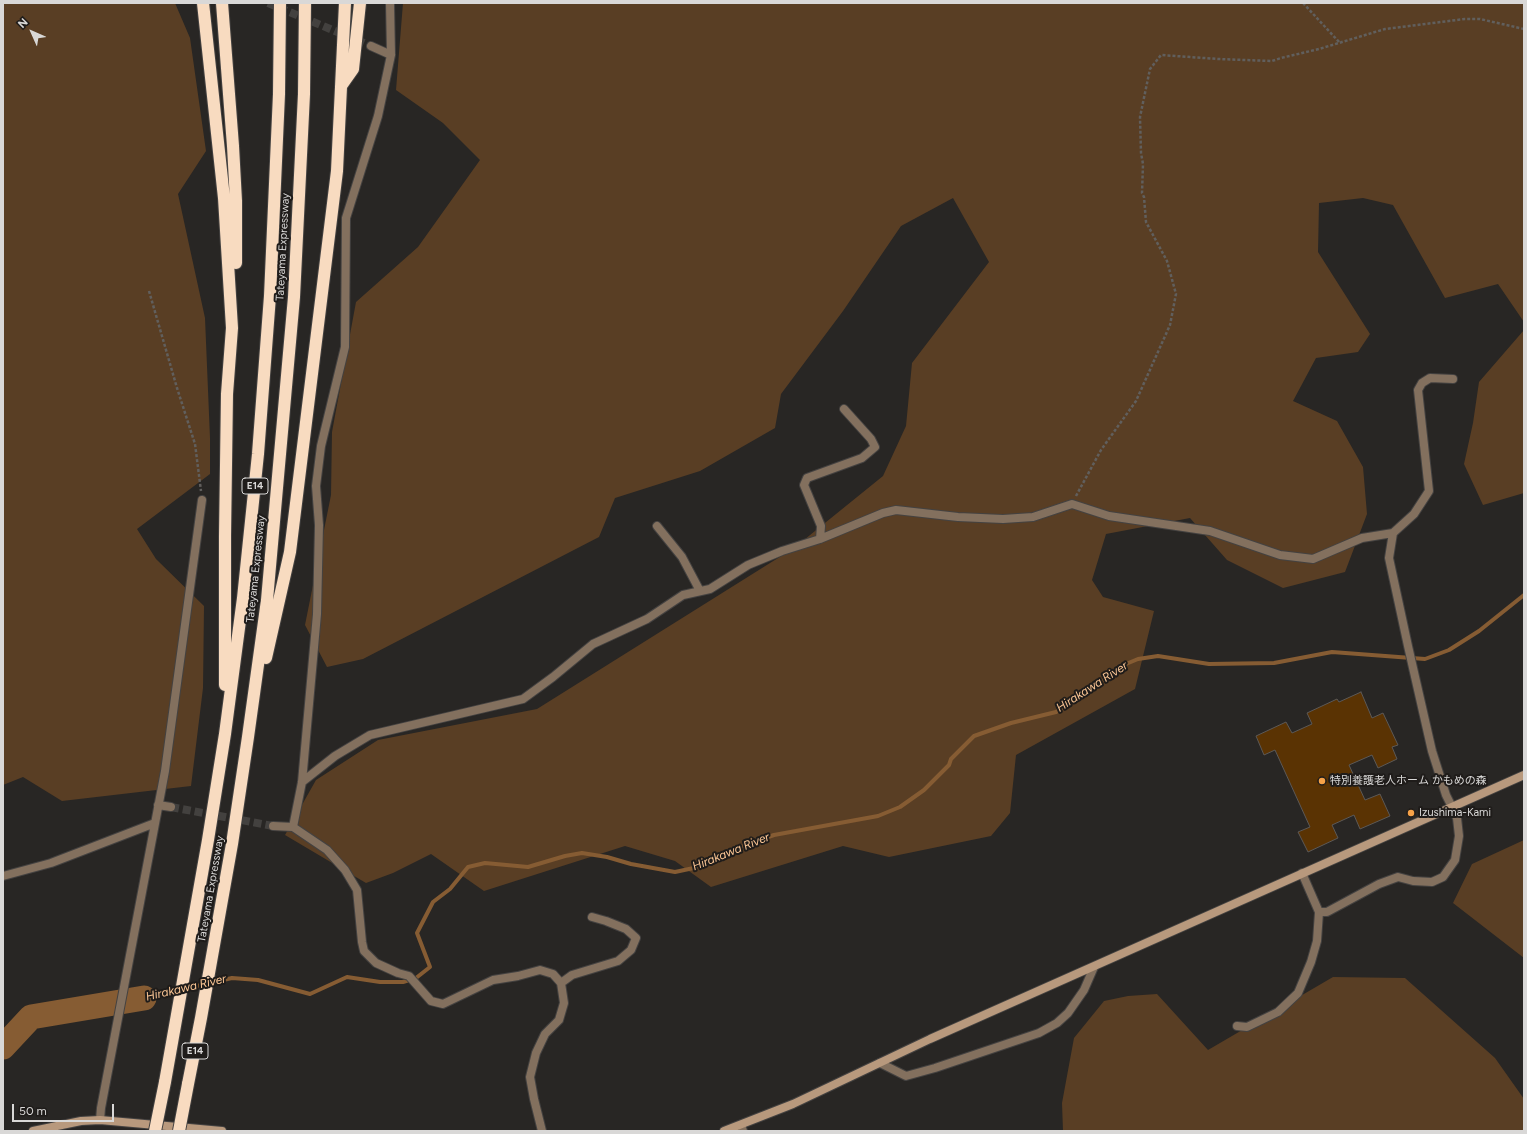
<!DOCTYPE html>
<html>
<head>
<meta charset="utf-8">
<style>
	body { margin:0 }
	#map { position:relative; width:1527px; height:1134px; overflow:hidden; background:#282624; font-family:Figtree,sans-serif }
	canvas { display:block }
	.frame { position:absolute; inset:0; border:4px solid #d9d8d7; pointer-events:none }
	.north { position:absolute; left:12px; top:12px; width:40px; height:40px; -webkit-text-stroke:3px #1f1c1a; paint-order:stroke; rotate:315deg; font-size:11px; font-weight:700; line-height:16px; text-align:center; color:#d9d8d7 }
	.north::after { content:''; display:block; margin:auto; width:14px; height:18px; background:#d9d8d7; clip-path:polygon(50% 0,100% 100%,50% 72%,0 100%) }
	.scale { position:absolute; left:12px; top:1104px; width:102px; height:18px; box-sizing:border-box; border:2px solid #d9d8d7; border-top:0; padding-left:5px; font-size:12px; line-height:14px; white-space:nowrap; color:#d9d8d7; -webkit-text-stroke:3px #1f1c1a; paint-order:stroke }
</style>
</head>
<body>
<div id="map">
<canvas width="1527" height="1134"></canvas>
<div class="frame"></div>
<div class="north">N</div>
<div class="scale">50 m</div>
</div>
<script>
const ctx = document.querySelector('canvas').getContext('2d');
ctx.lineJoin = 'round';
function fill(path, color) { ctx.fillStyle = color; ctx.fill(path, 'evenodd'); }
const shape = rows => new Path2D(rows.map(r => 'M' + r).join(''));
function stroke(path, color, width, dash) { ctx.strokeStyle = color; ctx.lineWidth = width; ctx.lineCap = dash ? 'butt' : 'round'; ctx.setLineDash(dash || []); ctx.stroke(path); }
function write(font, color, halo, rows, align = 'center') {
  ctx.font = font + ' Figtree,"Noto Sans JP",sans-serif'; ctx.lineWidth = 4; ctx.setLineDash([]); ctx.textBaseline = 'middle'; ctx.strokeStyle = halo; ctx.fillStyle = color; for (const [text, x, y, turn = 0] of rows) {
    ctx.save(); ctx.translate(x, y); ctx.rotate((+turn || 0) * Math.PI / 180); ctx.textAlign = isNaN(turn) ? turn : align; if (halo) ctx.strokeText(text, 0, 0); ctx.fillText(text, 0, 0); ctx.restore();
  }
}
fill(shape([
	[3,3,175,3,190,38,206,151,178,194,205,318,210,438,210,474,137,529,156,559,204,606,203,688,191,786,62,801,23,777,3,785],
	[403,3,1524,3,1524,322,1498,284,1445,298,1393,205,1363,198,1319,203,1318,252,1370,334,1358,352,1316,358,1293,401,1337,421,1363,467,1367,514,1345,572,1283,588,1227,560,1190,518,1106,534,1092,580,1103,597,1154,611,1135,689,1016,755,1010,813,991,836,889,857,843,846,711,887,675,861,625,846,484,891,431,854,393,873,366,883,285,835,316,780,378,740,537,709,794,548,883,476,906,426,912,363,989,262,953,198,901,226,843,311,781,394,775,428,700,471,615,498,599,537,363,659,327,667,305,625,331,495,332,432,356,302,418,247,480,160,443,123,396,90],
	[1524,330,1524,493,1483,505,1464,464,1473,423,1479,382],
	[1524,840,1524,958,1453,903,1472,864],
	[1333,977,1405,978,1495,1058,1524,1099,1524,1131,1063,1131,1062,1103,1074,1038,1104,1001,1128,996,1157,994,1208,1050]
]), '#593e24');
stroke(shape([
	[144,998,232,978,258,980,310,994,347,977,380,982,403,982,416,978,430,967,417,933,433,902,450,889,468,867,485,863,528,867,565,856,582,853,607,857,631,864,675,872,703,866,731,850,774,835,878,816,900,807,924,790,949,765,951,759,974,736,1011,723,1056,712,1126,664,1138,659,1158,656,1209,664,1274,663,1332,652,1425,659,1449,650,1479,631,1524,595]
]), '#865c33', 4);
stroke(shape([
	[3,1047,31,1017,144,998]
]), '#865c33', 25);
const building = shape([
	[1361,692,1372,718,1383,713,1398,745,1392,747,1397,759,1378,768,1372,755,1349,765,1365,800,1380,794,1390,816,1360,829,1354,815,1332,825,1338,838,1308,852,1298,832,1310,827,1275,750,1264,755,1256,736,1286,722,1292,733,1312,724,1307,713,1337,699,1339,702,1361,692]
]);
fill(building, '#5a3303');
stroke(building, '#5c5957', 1);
stroke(shape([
	[268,3,371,46],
	[171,807,273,826]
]), '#43413f', 8, [8, 4]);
const lane = shape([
	[1319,912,1327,912,1379,884,1398,877,1413,881,1432,882,1443,877,1455,860,1459,836,1457,818,1452,807],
	[1237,1026,1247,1027,1278,1012,1298,993,1311,962,1317,941,1319,912,1302,873]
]);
const street = shape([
	[371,46,391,55],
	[657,526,682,557,700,591],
	[1393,533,1414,514,1429,491,1418,390,1422,383,1430,378,1453,379],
	[820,539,821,526,804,485,807,478,862,458,875,447,871,439,844,409],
	[302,782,335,756,370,735,523,699,553,677,593,644,647,619,683,595,710,589,748,565,782,551,820,539,883,513,896,510,958,517,1003,519,1033,517,1072,504,1109,516,1210,531,1280,555,1313,559,1362,538,1393,533,1389,558,1408,646,1432,751,1446,795,1452,807],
	[158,805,171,807],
	[273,826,293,827,327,850,345,870,357,890,362,942,364,951,376,963,398,973,409,976,431,1001,443,1004,493,980,518,976,540,970,553,974,561,983,564,1003,559,1020,545,1034,536,1053,530,1077,534,1099,542,1131],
	[293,827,302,782,317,614,319,525,316,486,321,446,345,347,346,218,378,116,391,55,390,3],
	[3,876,51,863,155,823],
	[561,983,572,975,618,961,631,950,636,938,626,929,606,921,592,917],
	[880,1063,906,1076,935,1068,1039,1033,1057,1023,1068,1013,1084,990,1094,967],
	[100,1120,101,1108,165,771,202,500],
	[741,1125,743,1131]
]);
const secondary = shape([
	[33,1131,81,1121,100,1120,222,1131],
	[724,1131,793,1104,930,1039,1524,775]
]);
const highway = shape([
	[203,3,224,198,232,328,227,394,225,536,225,685],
	[222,3,233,146,236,201,236,263],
	[341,86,353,69,360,3],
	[266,658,290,552,337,171,345,3],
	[165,1082,208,840,225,734,243,598,258,454,270,296,279,94,280,3],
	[188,1084,201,1018,232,844,248,737,267,600,294,297,304,94,305,3]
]);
stroke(lane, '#444241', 10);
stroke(street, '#444241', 10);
stroke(secondary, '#444241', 10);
stroke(highway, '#444241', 14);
stroke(shape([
	[1303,3,1340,43],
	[149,291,177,388,195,444,201,491],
	[1076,496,1101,450,1136,401,1170,325,1176,294,1167,261,1146,222,1144,197,1142,193,1143,164,1141,153,1140,117,1150,69,1161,55,1218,59,1272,61,1281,58,1319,49,1385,29,1465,19,1480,19,1524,29]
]), '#615f5d', 2.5, [3, 2]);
stroke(lane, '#83705e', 8);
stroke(street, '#83705e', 8);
stroke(secondary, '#b8997d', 8);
stroke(highway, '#f8dbc0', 12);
const highwayBridge = shape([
	[155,1131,165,1082],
	[179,1131,188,1084]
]);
stroke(highwayBridge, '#444241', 14, []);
stroke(highwayBridge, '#f8dbc0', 12);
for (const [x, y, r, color] of [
	[1322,781,4,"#f7a248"],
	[1411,813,4,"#f7a248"]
]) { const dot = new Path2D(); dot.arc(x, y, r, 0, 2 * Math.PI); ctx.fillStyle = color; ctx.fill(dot); stroke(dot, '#1f1c1a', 1.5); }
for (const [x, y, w] of [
	[255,486,26],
	[195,1051,26]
]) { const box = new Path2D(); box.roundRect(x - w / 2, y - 8, w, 16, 3); ctx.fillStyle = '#1f1c1a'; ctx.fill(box); stroke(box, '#d9d8d7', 1); }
write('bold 10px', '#d9d8d7', null, [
	["E14",255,486],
	["E14",195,1051]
]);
write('11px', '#d9d8d7', '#1f1c1a', [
	["Tateyama Expressway",283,247,-87],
	["Tateyama Expressway",256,569,-84],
	["Tateyama Expressway",211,889,-80]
]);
write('11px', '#d9d8d7', '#1f1c1a', [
	["特別養護老人ホーム かもめの森",1330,781],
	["Izushima-Kami",1419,813]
], 'left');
write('italic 12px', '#fbc695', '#1f1c1a', [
	["Hirakawa River",1092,687,-33],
	["Hirakawa River",731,852,-22],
	["Hirakawa River",186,988,-13]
]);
</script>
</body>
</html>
